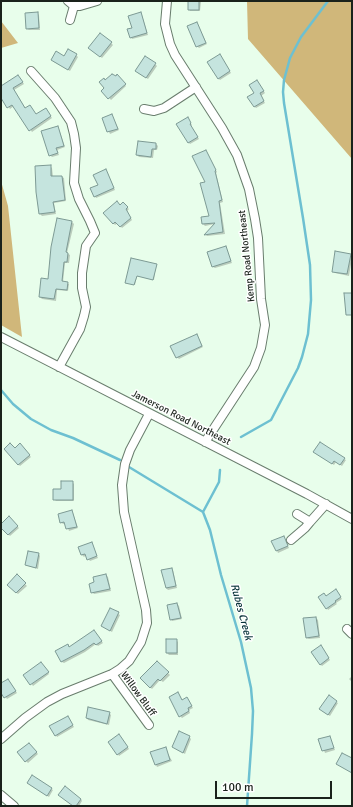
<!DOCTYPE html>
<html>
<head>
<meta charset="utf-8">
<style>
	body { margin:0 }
	#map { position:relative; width:353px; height:807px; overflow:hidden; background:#e8feeb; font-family:Signika,sans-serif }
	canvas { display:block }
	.frame { position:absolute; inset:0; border:2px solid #1a221b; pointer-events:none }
	.scale { position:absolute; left:215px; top:781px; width:117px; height:18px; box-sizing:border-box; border:2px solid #1a221b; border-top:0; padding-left:5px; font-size:12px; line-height:14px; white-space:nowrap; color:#1a221b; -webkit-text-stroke:3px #fff; paint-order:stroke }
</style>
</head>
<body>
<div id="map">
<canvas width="353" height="807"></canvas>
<div class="frame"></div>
<div class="scale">100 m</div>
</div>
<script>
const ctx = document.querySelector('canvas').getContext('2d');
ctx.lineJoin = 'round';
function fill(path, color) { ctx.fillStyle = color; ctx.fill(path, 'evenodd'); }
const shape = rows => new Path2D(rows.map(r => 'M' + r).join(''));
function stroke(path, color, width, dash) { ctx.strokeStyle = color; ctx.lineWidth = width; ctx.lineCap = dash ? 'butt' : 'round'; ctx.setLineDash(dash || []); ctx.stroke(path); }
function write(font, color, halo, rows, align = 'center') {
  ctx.font = font + ' Signika,sans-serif'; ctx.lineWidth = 3; ctx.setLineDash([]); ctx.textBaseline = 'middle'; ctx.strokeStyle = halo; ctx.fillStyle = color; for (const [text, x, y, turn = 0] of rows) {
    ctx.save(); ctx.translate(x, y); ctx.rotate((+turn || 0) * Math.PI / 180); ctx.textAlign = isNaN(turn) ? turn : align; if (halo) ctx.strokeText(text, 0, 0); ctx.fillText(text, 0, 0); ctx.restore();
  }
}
fill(shape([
	[247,1,352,1,352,159,248,39],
	[1,21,18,43,1,48],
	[1,181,8,206,22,337,1,325]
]), '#d0b77a');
fill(shape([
	[189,1,201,1,200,11,190,11,189,9],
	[37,13,39,15,40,30,29,30,27,29],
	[140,13,142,15,148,35,132,39,131,37,133,29],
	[197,23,207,44,199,48,197,46],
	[111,43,113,45,102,58,91,49],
	[76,55,78,57,70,71,54,62],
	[221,57,231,73,220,80,218,78],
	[155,64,157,66,148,79,138,73],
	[117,76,126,86,111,100,103,91,106,88,105,81,116,77],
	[20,78,24,84,14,90,26,109,37,115,47,111,52,118,32,132,14,106,10,109,1,96,1,87],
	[257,81,265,93,261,96,265,103,256,108,255,107,255,93],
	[112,116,119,130,110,134,103,119],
	[189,120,192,125,191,126,199,139,190,144,188,142],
	[57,127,59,129,65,147,57,150,59,155,52,157,50,155],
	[156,144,158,146,157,150,154,150,153,158,139,157,137,155],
	[206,151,217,172,216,173,223,202,220,203,225,234,207,236,206,235,215,224,205,226,203,224,210,216,207,183],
	[50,166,52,168,53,177,62,177,64,178,66,201,54,203,56,214,42,216,40,214],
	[107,172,115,190,96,198,95,196],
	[123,204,129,209,127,211,132,220,122,228,118,223,115,225,104,213],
	[72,222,74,224,67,253,70,255,69,263,65,263,63,282,69,284,68,291,57,290,56,301,42,299,40,297,49,280],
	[226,248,232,263,215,268,213,267],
	[351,254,352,258,349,276,335,273,333,271],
	[132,259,156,265,154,280,137,276,135,285,127,283],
	[197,335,203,347,179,359,177,357],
	[20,445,31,457,20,466,5,449,15,450],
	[316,453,344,459,346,460,342,466,336,462,334,465],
	[72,482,74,484,74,501,56,501,54,499,62,490],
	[72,512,73,513,78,528,69,531,66,523,63,524,61,522],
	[9,518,19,528,10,536,1,526],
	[284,537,289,548,278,553,273,542],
	[91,543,98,558,90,561,86,555,84,557,82,555,79,547],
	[39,554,40,556,38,569,28,566,26,565],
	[172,569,173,570,177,588,168,590,166,588,162,571],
	[106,575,108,577,111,591,94,594,92,592],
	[17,576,27,586,18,594,8,585],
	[337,592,342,599,336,603,337,604,328,610,327,608,326,597],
	[177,604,179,606,182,619,172,621,171,619],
	[110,609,120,615,112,632,102,626],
	[316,618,318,620,320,638,309,639,307,638],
	[95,633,103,643,98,646,96,644,85,652,64,663,62,662,56,652,69,647],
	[176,640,178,642,178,655,169,655,167,653],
	[322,648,330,660,322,666,320,664],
	[157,662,170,675,163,682,160,680,152,689,141,678],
	[43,665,49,674,33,686,25,675],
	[352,676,352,682,349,679],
	[10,682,17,693,7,699,1,691,1,685],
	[178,693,183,701,188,700,193,708,189,710,190,713,182,718,180,716],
	[336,702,338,703,330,716,322,711],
	[109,713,111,715,109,725,88,720,87,718],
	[69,719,74,727,57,737,56,735],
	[121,737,129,749,119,756,118,754],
	[189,737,191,739,185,754,173,747],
	[330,737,335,750,325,753,320,740],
	[29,744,38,754,28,763,26,761],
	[165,748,172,761,157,767,156,765],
	[30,785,51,789,53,790,49,797],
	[81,799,82,801,79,806,74,806]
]), '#0003');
stroke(shape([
	[1,390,13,404,31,419,51,430,73,438,120,460],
	[241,437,271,420,298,368,302,357,308,334,311,300,310,265,303,218,284,103,283,92,284,80,290,58,301,37,328,1],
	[129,467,203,512,210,530,221,575,241,642,251,688,253,711,252,734,247,806],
	[203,512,219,482,220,470]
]), '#6dc0d1', 2.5);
const building = shape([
	[188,1,199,1,199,10,188,10,188,1],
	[38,12,39,28,26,29,25,13,38,12],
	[141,12,147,33,130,38,127,29,132,28,128,16,141,12],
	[197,22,206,43,196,47,187,26,197,22],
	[100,33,112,42,100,57,88,48,100,33],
	[68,49,77,54,68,70,51,60,56,51,64,56,68,49],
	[220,54,230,71,218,79,207,62,220,54],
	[145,56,156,63,146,78,135,71,145,56],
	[112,74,116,76,117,74,126,84,108,99,101,91,104,88,99,82,104,78,105,80,112,74],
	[18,75,23,82,13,88,25,108,30,105,36,114,46,108,51,116,29,131,12,105,7,108,1,98,1,86,18,75],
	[257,80,264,91,260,93,264,101,254,107,247,97,254,93,249,85,257,80],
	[112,114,118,129,107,132,102,118,112,114],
	[188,117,191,123,190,124,198,137,188,143,176,124,188,117],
	[58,126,64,146,56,148,58,153,49,156,41,131,58,126],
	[138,141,156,143,156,149,152,149,151,157,136,155,138,141],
	[206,150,216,170,215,171,222,200,219,201,223,232,204,235,215,223,202,224,201,217,209,216,200,183,205,182,192,156,206,150],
	[51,165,51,176,62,176,65,200,53,202,55,212,39,214,36,192,35,166,51,165],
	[106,169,114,188,94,197,90,188,98,185,93,175,106,169],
	[117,201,120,205,123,202,128,207,126,209,131,218,120,227,115,222,113,224,103,213,117,201],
	[57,218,72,221,66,252,68,253,67,262,64,262,62,281,68,282,67,290,56,289,54,299,39,297,41,278,48,279,51,247,57,218],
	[226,246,231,261,212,267,207,252,226,246],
	[335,251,351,254,347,274,332,272,335,251],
	[131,258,157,264,153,280,137,276,134,285,125,283,131,258],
	[344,293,352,293,352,315,346,315,344,293],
	[197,334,202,346,176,358,170,346,197,334],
	[320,442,345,458,340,465,334,461,332,464,313,452,320,442],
	[10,443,15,448,20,443,30,455,18,465,4,449,10,443],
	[61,481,73,481,73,500,53,500,53,489,61,489,61,481],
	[72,510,77,527,66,529,64,522,60,523,58,514,72,510],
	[9,516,18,526,8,535,1,528,1,524,9,516],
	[284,536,288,546,276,551,271,541,284,536],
	[92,542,97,556,87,560,85,554,81,555,78,547,92,542],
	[28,551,39,553,36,568,25,565,28,551],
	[172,568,176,586,166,588,161,570,172,568],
	[17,574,26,583,16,593,7,585,17,574],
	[106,574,110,589,91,593,89,584,94,582,93,577,106,574],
	[336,589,341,597,335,601,336,602,326,609,318,597,324,593,326,596,336,589],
	[177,603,181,618,170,620,167,605,177,603],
	[110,608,119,612,110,631,101,626,110,608],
	[316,617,319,636,306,638,303,618,316,617],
	[94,630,102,641,96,645,94,643,84,650,61,662,55,651,68,644,69,647,94,630],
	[166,639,177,639,177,653,166,653,166,639],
	[321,645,329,658,320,665,311,652,321,645],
	[157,661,169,672,160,681,158,679,150,688,140,678,157,661],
	[41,662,49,672,30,685,23,675,41,662],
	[8,679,16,691,4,698,1,693,1,683,8,679],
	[178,692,182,700,187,697,192,706,188,708,189,711,179,717,169,697,178,692],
	[329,695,337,701,328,715,319,709,329,695],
	[88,707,110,712,107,724,86,718,88,707],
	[68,716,73,725,55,736,49,726,68,716],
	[179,731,190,736,183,753,172,747,179,731],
	[119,734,128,747,117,755,108,742,119,734],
	[330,736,334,748,322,751,318,739,330,736],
	[29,743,37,752,25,762,17,752,29,743],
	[166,747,170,760,155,765,150,752,166,747],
	[342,753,352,758,352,773,336,764,342,753],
	[32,775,52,788,47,796,27,783,32,775],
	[65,786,81,799,76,806,73,806,58,795,65,786]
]);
fill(building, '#c5e4de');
stroke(building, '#7d9a94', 1);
const minor = shape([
	[68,1,74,6,80,6,97,1],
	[167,1,165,24,170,44,175,55,222,128,237,155,249,189,255,219,258,238,261,299,265,325,261,348,254,367,205,442],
	[70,20,74,6],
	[31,71,55,98,71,122,74,134,76,148,74,183,79,199,90,221,95,233,86,246,82,273,82,288,86,307,84,316,80,329,59,367],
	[144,109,154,111,164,108,196,87],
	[1,337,307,494,352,519],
	[297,514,310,522,326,504],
	[291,540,305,528,310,522],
	[347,629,352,634],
	[112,674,149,725],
	[1,739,25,718,47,702,62,694,112,674,120,669,129,661,141,642,147,623,146,610,124,512,122,485,125,464,130,450,149,414],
	[1,795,14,806]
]);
stroke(minor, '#697d6d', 10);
stroke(minor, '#fff', 8);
write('10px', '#1a221b', '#fff', [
	["Kemp Road Northeast",247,256,-96],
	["Jamerson Road Northeast",181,418,27],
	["Willow Bluff",138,694,54]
]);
write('italic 11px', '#09333a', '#fff', [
	["Rubes Creek",241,612,75]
]);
</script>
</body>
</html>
